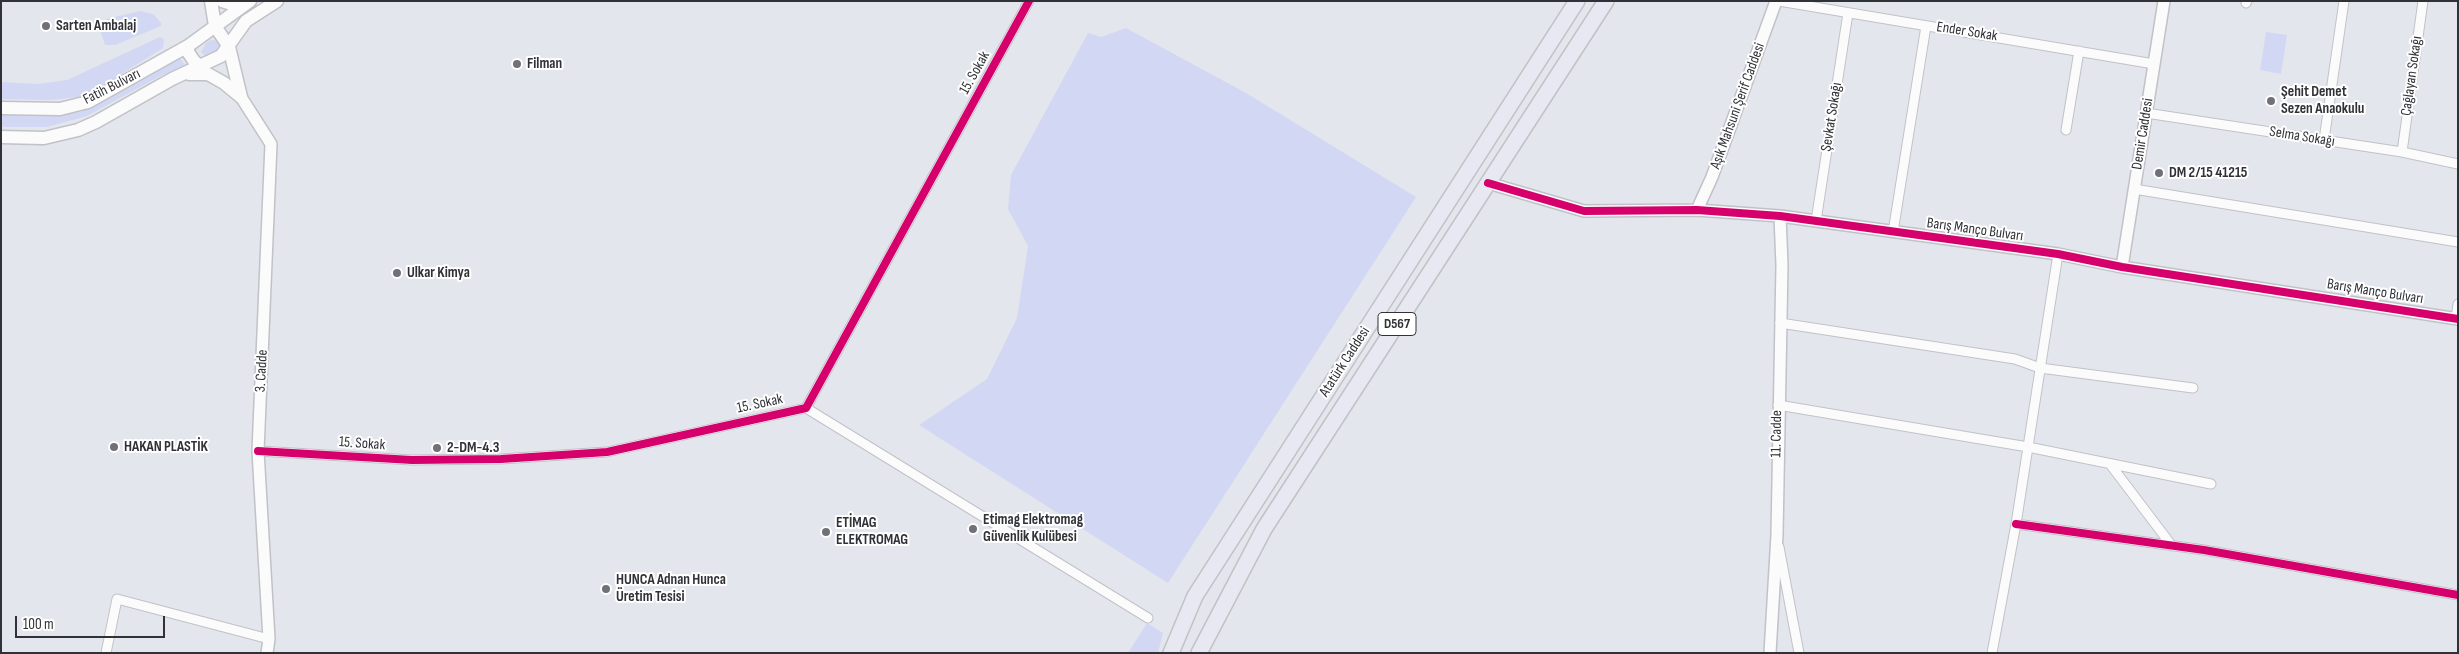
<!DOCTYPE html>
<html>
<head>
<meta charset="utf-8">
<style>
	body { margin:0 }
	#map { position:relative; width:2459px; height:654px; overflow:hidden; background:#e4e6ed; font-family:"Sofia Sans Condensed",sans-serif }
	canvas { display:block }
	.frame { position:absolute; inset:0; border:2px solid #313237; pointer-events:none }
	.scale { position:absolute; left:15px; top:616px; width:150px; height:22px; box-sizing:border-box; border:2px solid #313237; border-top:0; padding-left:6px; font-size:15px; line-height:18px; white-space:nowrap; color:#313237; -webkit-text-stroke:4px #fff; paint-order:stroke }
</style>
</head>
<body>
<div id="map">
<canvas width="2459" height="654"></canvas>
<div class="frame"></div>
<div class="scale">100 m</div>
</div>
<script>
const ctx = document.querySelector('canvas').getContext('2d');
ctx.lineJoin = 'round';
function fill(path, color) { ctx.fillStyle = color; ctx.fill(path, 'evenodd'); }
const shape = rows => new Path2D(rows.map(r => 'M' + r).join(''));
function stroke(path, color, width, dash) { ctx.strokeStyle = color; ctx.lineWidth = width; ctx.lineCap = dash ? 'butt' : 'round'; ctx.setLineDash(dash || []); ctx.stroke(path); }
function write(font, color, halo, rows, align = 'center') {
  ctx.font = font + ' "Sofia Sans Condensed",sans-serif'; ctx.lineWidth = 4; ctx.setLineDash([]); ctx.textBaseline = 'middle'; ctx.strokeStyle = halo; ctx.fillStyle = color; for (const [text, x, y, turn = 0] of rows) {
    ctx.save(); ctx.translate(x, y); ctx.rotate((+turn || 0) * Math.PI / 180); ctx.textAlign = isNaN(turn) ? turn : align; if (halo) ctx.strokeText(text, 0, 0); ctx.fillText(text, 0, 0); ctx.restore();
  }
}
fill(shape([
	[140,11,153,14,161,23,161,26,115,45,105,45,100,30,106,19],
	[1126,28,1246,93,1416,197,1168,583,919,425,987,379,1017,318,1028,246,1008,209,1011,175,1088,33,1101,37],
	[2266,32,2287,35,2281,74,2260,70],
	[160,37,164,39,163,48,99,88,78,97,51,100,1,99,1,82,38,84,67,80],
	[211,40,218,41,219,46,217,51,206,57,201,52,206,43],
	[178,56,185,65,164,74,87,116,47,127,1,127,1,114,60,115,81,112,147,77],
	[1147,623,1163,633,1158,653,1128,653]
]), '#d2d7f3');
const minor = shape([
	[1779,1,2154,64],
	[2246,3,2247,1],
	[2146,113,2402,152,2458,164],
	[2066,130,2079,51],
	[2324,140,2344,1],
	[2402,152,2423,1],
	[2134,189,2458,242],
	[1816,221,1848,13],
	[1893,232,1926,26],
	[2456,319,2458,304],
	[1780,323,2015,359,2040,368,2193,388],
	[1778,405,2028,447,2211,484],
	[806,408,1148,618],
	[258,451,412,460,501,459,607,452,806,408,1029,1],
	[2110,464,2172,546],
	[2016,524,2204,550,2458,595],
	[1779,547,1799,653],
	[106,653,117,599,269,639],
	[1992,653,2016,524,2058,254]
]);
const tertiary = shape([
	[241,97,271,144,258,451,269,639,267,653],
	[1488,183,1584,211,1697,210,1780,216,2058,254,2122,267,2458,319],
	[1697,210,1712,177,1776,1],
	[2122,267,2164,1],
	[1770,653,1777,535,1782,265,1780,216]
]);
const secondary = shape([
	[211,1,215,26,229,47,241,97],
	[222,1,241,7],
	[188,46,188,52,194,61,201,67],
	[189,74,208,74,224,83,241,97],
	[1,108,60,109,88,102,188,46,250,1],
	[1,137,44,138,78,130,96,122,172,79,221,56,246,21,277,1]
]);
const trunk = shape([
	[1171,653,1195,596,1577,1],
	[1199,653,1264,529,1606,1]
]);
stroke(minor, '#c1c2c8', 11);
stroke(tertiary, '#c1c2c8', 14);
stroke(secondary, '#c1c2c8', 15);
stroke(trunk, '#c1c2c5', 18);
stroke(minor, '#fbfbfc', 9);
stroke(tertiary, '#fbfbfc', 11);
stroke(secondary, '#fbfbfc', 12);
stroke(trunk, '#e7e8f2', 15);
stroke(shape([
	[1488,183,1584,211,1697,210,1780,216,2058,254,2122,267,2458,319],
	[258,451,412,460,501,459,607,452,806,408,1029,1],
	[2016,524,2204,550,2458,595]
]), '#d6006c', 8);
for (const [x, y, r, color] of [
	[46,26,5,"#707177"],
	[517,64,5,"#707177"],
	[2271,101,5,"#707177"],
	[2159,173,5,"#707177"],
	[397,273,5,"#707177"],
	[114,447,5,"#707177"],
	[437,448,5,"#707177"],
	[973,529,5,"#707177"],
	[826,532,5,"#707177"],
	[606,589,5,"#707177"]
]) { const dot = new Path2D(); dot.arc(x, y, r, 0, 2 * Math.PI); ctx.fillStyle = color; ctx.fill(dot); stroke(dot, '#fff', 2); }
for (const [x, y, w] of [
	[1397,324,38]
]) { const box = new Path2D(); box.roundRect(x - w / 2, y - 11.5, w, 23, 4); ctx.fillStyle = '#fff'; ctx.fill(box); stroke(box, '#313237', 1); }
write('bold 14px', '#313237', null, [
	["D567",1397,324]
]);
write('bold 15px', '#313237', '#fff', [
	["Sarten Ambalaj",56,26],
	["Filman",527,64],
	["Şehit Demet",2281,92],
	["Sezen Anaokulu",2281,109],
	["DM 2/15 41215",2169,173],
	["Ulkar Kimya",407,273],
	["HAKAN PLASTİK",124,447],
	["2-DM-4.3",447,448],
	["Etimag Elektromag",983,520],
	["Güvenlik Kulübesi",983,537],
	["ETİMAG",836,523],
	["ELEKTROMAG",836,540],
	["HUNCA Adnan Hunca",616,580],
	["Üretim Tesisi",616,597]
], 'left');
write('15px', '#313237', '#fff', [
	["Ender Sokak",1967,32,9],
	["15. Sokak",975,73,-61],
	["Çağlayan Sokağı",2412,76,-82],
	["Fatih Bulvarı",112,87,-27],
	["Aşık Mahsuni Şerif Caddesi",1738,106,-70],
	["Şevkat Sokağı",1832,117,-81],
	["Demir Caddesi",2143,134,-81],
	["Selma Sokağı",2302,137,9],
	["Barış Manço Bulvarı",1975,230,8],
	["Barış Manço Bulvarı",2375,292,9],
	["Atatürk Caddesi",1345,362,-57],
	["3. Cadde",262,371,-87],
	["15. Sokak",760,404,-12],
	["11. Cadde",1777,434,-89],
	["15. Sokak",362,444,4]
]);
</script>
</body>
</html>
